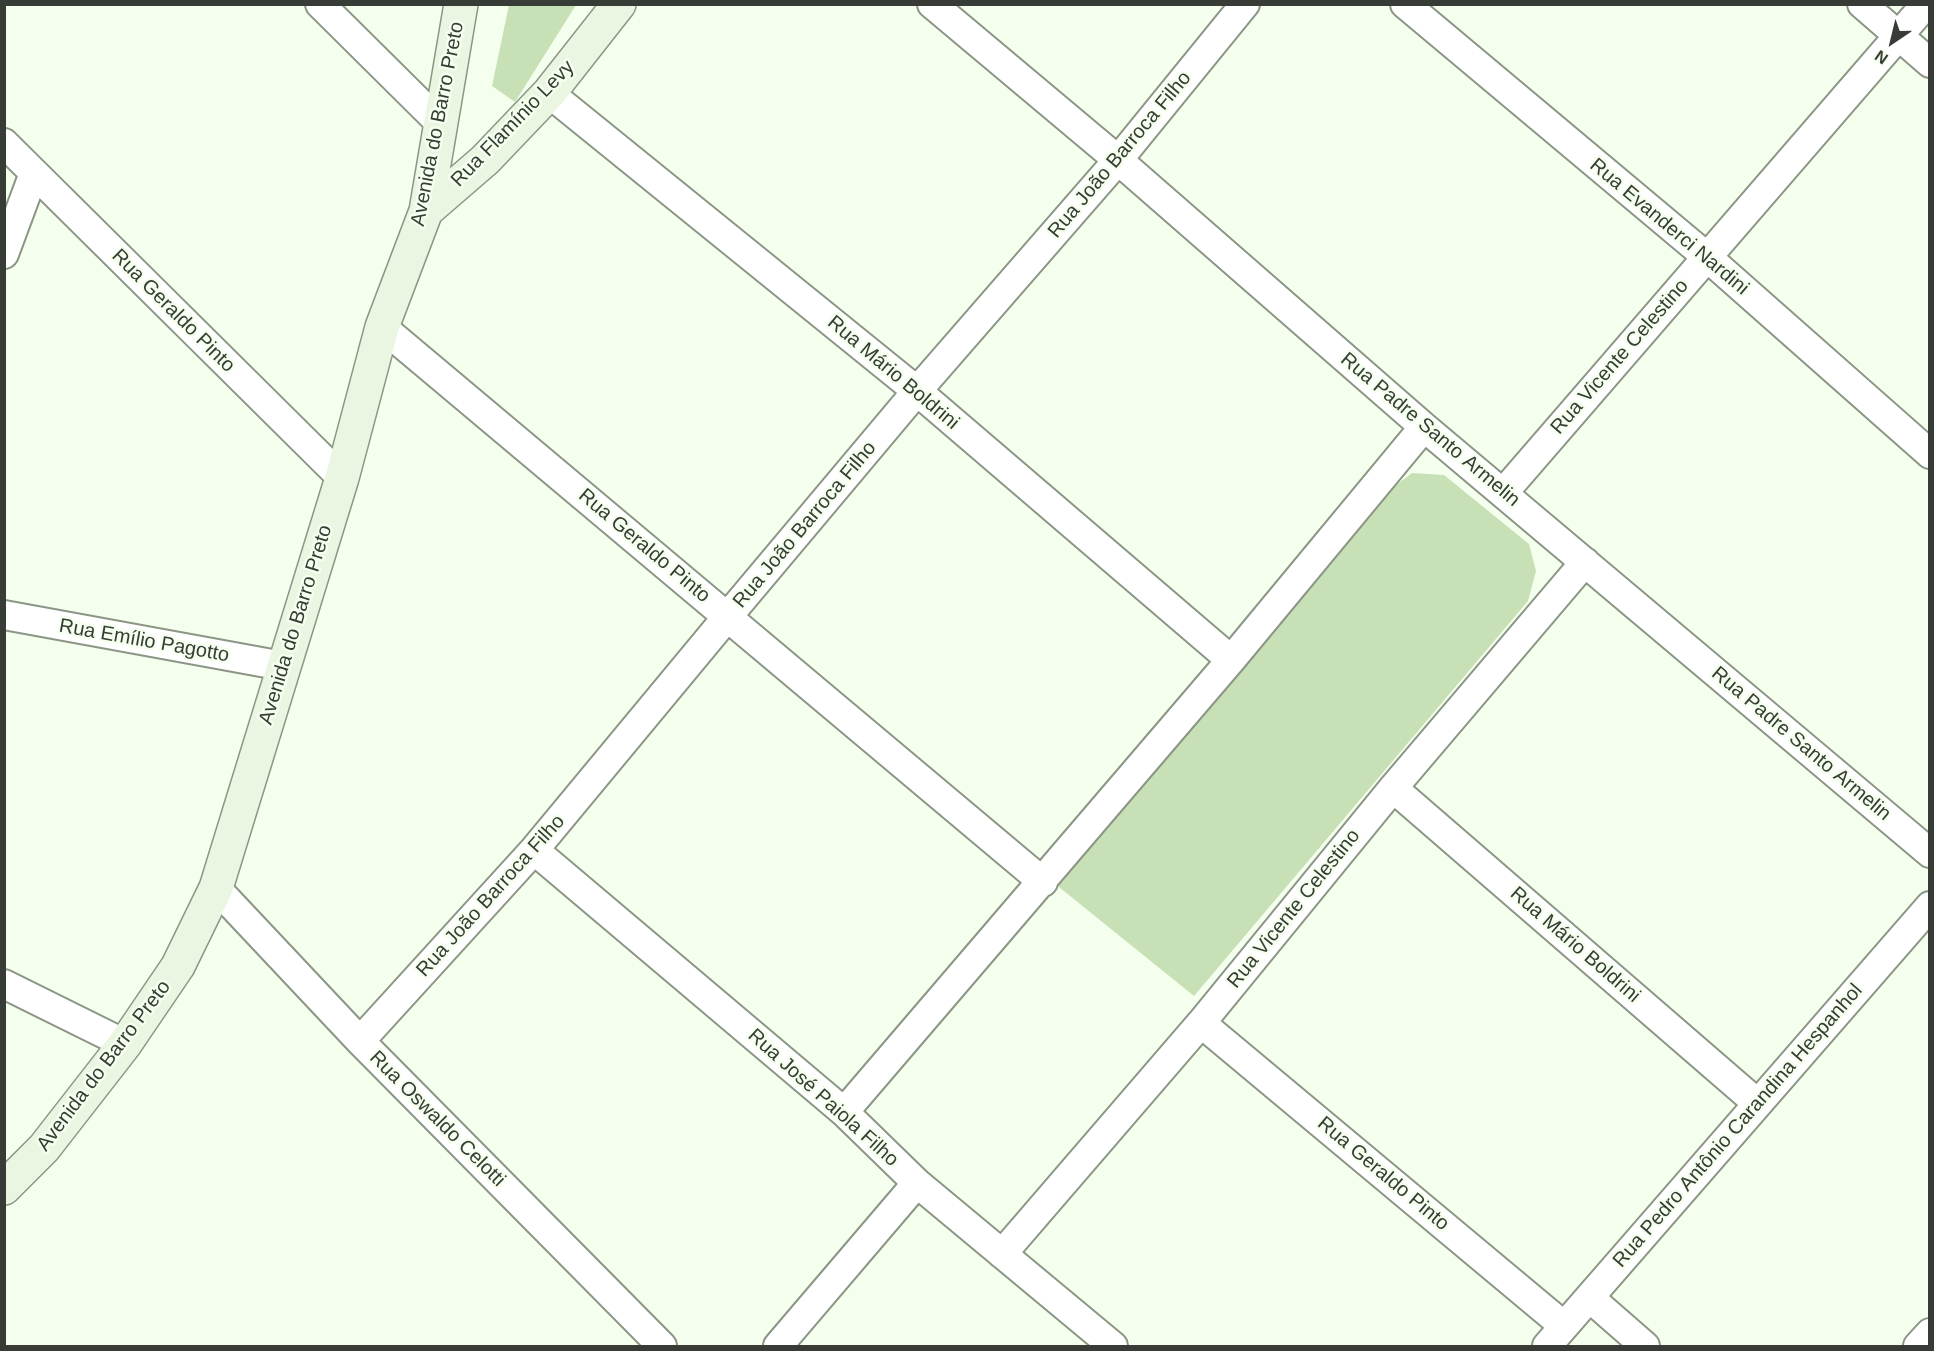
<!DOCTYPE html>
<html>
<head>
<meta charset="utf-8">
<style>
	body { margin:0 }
	#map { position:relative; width:1934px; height:1351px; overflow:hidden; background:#f4ffed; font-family:Helvetica,sans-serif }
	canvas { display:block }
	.frame { position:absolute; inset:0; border:6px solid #383c36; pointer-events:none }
	.north { position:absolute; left:1862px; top:12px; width:60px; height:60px; -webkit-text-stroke:4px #f4ffed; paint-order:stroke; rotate:215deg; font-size:16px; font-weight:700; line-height:24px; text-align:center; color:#383c36 }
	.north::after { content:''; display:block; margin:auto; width:21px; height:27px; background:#383c36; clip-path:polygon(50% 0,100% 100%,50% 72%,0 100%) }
</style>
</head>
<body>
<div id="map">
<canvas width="1934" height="1351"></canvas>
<div class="frame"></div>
<div class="north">N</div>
</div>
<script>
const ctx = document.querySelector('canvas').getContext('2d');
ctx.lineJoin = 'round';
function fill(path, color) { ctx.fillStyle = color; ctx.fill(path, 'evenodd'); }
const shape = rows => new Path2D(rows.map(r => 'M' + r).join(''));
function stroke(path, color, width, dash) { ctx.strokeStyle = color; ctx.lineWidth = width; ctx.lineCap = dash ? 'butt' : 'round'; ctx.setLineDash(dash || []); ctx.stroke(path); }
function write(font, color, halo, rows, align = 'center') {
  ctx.font = font + ' Helvetica,sans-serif'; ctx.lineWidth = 5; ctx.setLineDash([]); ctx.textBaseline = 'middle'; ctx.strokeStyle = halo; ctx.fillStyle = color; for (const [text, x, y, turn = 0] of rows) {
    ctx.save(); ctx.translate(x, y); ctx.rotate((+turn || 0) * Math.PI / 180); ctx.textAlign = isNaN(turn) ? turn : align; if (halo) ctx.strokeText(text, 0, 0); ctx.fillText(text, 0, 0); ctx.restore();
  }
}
fill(shape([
	[509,5,576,5,515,102,492,86],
	[1412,473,1444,475,1529,544,1536,571,1528,601,1194,996,1054,883,1391,489]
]), '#c7e0b6');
const street = shape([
	[320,4,440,123],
	[932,4,1118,160,1424,427,1930,853],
	[1405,4,1707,257,1930,454],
	[1862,4,1930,63],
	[549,93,917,391,1231,660],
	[4,143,342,478],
	[4,254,34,173],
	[382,327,1043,882],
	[1504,492,1926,4],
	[4,615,283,666],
	[1393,788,1757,1103],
	[534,850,844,1112,917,1183,1113,1346],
	[216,888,360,1041,662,1346],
	[4,984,125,1044],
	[1201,1023,1564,1326],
	[360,1041,534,850,728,616,917,391,1118,160,1245,4],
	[844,1112,1231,660,1424,427],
	[1002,1254,1201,1023,1393,788,1585,562],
	[1590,1298,1645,1346],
	[778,1346,917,1183],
	[1547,1346,1930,906],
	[1918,1346,1930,1333]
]);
const secondary = shape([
	[426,211,485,160,549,93,619,4],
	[4,1188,44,1148,125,1044,178,966,216,888,342,478,382,327,426,211,461,4]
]);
stroke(street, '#8c9686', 32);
stroke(secondary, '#8c9686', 36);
stroke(street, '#fff', 28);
stroke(secondary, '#eaf6e2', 33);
write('20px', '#383c36', '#f4ffed', [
	["Avenida do Barro Preto",438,124,-79],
	["Rua Flamínio Levy",513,124,-46],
	["Rua João Barroca Filho",1120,155,-50],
	["Rua Evanderci Nardini",1669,227,40],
	["Rua Geraldo Pinto",173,311,45],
	["Rua Vicente Celestino",1620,357,-49],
	["Rua Mário Boldrini",893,373,40],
	["Rua Padre Santo Armelin",1430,430,40],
	["Rua João Barroca Filho",805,525,-50],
	["Rua Geraldo Pinto",644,546,40],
	["Avenida do Barro Preto",296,625,-73],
	["Rua Emílio Pagotto",144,641,10],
	["Rua Padre Santo Armelin",1801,744,40],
	["Rua João Barroca Filho",491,896,-48],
	["Rua Vicente Celestino",1294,909,-51],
	["Rua Mário Boldrini",1575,945,41],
	["Avenida do Barro Preto",104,1066,-53],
	["Rua José Paiola Filho",823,1098,42],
	["Rua Oswaldo Celotti",437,1119,45],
	["Rua Pedro Antônio Carandina Hespanhol",1738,1126,-49],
	["Rua Geraldo Pinto",1383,1174,40]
]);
</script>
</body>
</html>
